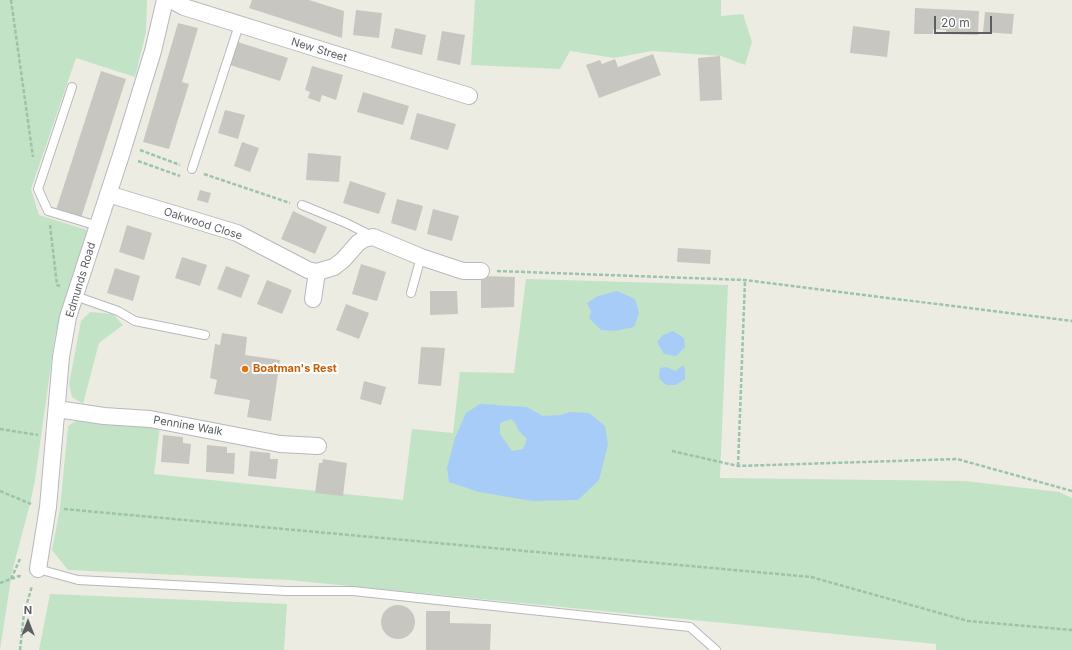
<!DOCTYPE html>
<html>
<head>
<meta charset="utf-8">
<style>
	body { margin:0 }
	#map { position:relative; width:1072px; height:650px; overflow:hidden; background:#edece3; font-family:Inter,sans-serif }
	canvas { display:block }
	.north { position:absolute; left:8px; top:602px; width:40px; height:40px; -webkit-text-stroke:3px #fff; paint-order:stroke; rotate:0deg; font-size:11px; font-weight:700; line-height:16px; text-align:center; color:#5b5e63 }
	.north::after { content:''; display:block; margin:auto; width:14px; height:18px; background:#5b5e63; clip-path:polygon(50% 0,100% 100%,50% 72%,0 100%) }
	.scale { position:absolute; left:934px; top:16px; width:58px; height:18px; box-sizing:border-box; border:2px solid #5b5e63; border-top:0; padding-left:5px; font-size:12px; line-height:14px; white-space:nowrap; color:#5b5e63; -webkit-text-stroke:3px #fff; paint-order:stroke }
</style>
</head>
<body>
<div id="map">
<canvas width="1072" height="650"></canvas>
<div class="north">N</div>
<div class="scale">20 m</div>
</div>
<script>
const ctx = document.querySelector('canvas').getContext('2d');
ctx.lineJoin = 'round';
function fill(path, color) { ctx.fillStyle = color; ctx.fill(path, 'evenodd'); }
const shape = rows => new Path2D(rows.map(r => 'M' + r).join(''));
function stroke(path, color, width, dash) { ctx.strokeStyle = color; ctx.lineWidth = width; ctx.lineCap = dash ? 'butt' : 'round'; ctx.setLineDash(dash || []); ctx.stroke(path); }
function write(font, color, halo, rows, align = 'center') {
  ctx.font = font + ' Inter,sans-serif'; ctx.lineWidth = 4; ctx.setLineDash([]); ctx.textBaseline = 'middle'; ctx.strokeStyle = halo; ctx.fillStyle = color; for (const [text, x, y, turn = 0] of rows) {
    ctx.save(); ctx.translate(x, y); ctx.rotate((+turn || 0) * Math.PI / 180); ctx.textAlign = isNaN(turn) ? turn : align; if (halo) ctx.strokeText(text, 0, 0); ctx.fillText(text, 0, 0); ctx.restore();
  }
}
fill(shape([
	[0,0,147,0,146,32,135,77,76,58,31,189,39,215,87,230,55,336,35,480,30,504,12,572,0,650],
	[475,0,721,0,721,16,743,14,752,42,745,65,721,56,652,51,614,58,570,51,560,69,471,65],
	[526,279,728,285,720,478,965,481,1059,492,1072,498,1072,650,936,650,936,644,289,580,68,570,52,550,60,508,68,426,79,419,160,426,154,474,403,500,412,429,453,433,460,372,514,373],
	[90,312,113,314,123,325,99,343,83,404,72,397,69,384,81,321],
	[50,594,287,604,284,650,39,650]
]), '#c2e3c5');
fill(shape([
	[617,291,635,299,639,313,634,327,615,331,601,330,589,318,591,311,587,303,598,296],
	[673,331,684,338,685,347,676,356,664,354,657,342,663,335],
	[683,365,685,370,685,379,676,385,666,385,659,378,660,368,666,367,676,371],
	[480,404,527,407,543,416,560,415,570,412,589,413,605,426,608,445,599,480,578,500,532,501,479,492,449,482,447,468,455,438,466,413],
	[511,419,515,423,518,430,527,439,523,449,512,451,500,434,500,423]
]), '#a8ccf8');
fill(shape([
	[252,0,309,0,344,11,342,38,249,8],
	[915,8,979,11,978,35,946,34,946,30,933,29,933,34,914,34],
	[356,10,382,13,379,38,353,35],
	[985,12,1014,14,1012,34,983,32],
	[178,23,198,28,182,82,189,84,169,149,143,142],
	[853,26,890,31,887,57,850,53],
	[395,28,426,35,422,55,391,48],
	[442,31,465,35,460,65,437,60],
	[238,42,288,58,280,81,230,65],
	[653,54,661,75,599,98,586,65,600,60,602,64,615,59,618,67],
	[720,56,722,100,700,101,698,58],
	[312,66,343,75,336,100,322,95,320,102,308,98,310,92,305,90],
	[101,71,126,79,81,218,56,210],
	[363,92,409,106,403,125,357,112],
	[225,110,245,115,238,139,218,133],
	[417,113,456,124,448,150,410,139],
	[242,142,259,148,250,172,234,166],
	[308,153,341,156,339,182,306,180],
	[350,181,386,193,379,214,343,203],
	[200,190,211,193,208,203,197,200],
	[397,199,423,206,416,231,391,223],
	[433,209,459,216,452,241,427,234],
	[293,211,327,227,315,254,281,239],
	[127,225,152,233,144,260,119,252],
	[678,248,711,250,710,264,677,262],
	[182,257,207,265,200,286,175,278],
	[361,264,386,272,377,301,352,294],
	[226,266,250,275,241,298,217,289],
	[115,268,140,276,133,301,107,293],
	[481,276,515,277,514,307,481,308],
	[267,280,292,290,282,314,257,304],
	[430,291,457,291,458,314,430,315],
	[346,304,369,313,359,339,336,330],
	[222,333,247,337,245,355,280,360,271,421,247,417,250,400,214,394,217,380,210,378,215,344,220,345],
	[421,347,445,348,441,386,418,384],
	[364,381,386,387,381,405,360,399],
	[163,435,183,437,183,443,191,444,189,464,161,462],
	[207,445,227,447,227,453,235,453,234,474,206,472],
	[250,451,270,453,270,459,278,459,276,479,248,476],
	[323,459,347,463,343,496,315,493,319,463,322,463],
	'381 622a17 17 0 1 1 34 0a17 17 0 1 1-34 0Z',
	[426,611,450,611,450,623,491,624,490,650,426,650]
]), '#c8c6c0');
const service = shape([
	[72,87,38,189,48,211,98,226],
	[192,169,239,25],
	[302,205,346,223,372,236],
	[411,293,421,257],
	[75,296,118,311,135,321,205,335],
	[38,569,78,580,286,591,353,591,690,627,716,650]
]);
const minor = shape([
	[171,0,184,7,469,96],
	[108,194,237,233,308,270,317,272,334,267,343,260,358,243,364,239,373,237,421,257,463,271,481,271],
	[313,299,317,272],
	[57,409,104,416,150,419,280,444,318,446],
	[38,569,48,507,61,357,68,317,121,155,153,51,165,0]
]);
stroke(service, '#b6b8bc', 10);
stroke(minor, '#b6b8bc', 18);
stroke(shape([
	[11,0,33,157],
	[140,150,180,165],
	[138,161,180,176],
	[204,174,290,203],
	[50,225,57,285,60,286],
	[497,271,745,280,1072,321],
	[0,429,38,435],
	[672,451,738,466,957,459,1072,491],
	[738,466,745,280],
	[0,491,31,504],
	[64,509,811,577,968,621,1072,630],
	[11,579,20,559],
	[0,583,19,576,22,577],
	[20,650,24,613,32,586]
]), '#9cc3ab', 2.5, [4, 2]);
stroke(service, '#fff', 8);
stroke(minor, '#fff', 16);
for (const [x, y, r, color] of [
	[245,369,4,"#e8710a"]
]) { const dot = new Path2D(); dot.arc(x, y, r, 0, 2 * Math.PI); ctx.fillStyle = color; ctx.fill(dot); stroke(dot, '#fff', 1.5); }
write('11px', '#5b5e63', '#fff', [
	["New Street",319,50,17],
	["Oakwood Close",203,224,18],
	["Edmunds Road",81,280,-73],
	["Pennine Walk",188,426,10]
]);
write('bold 11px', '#c56008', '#fff', [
	["Boatman's Rest",253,369]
], 'left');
</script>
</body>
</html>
